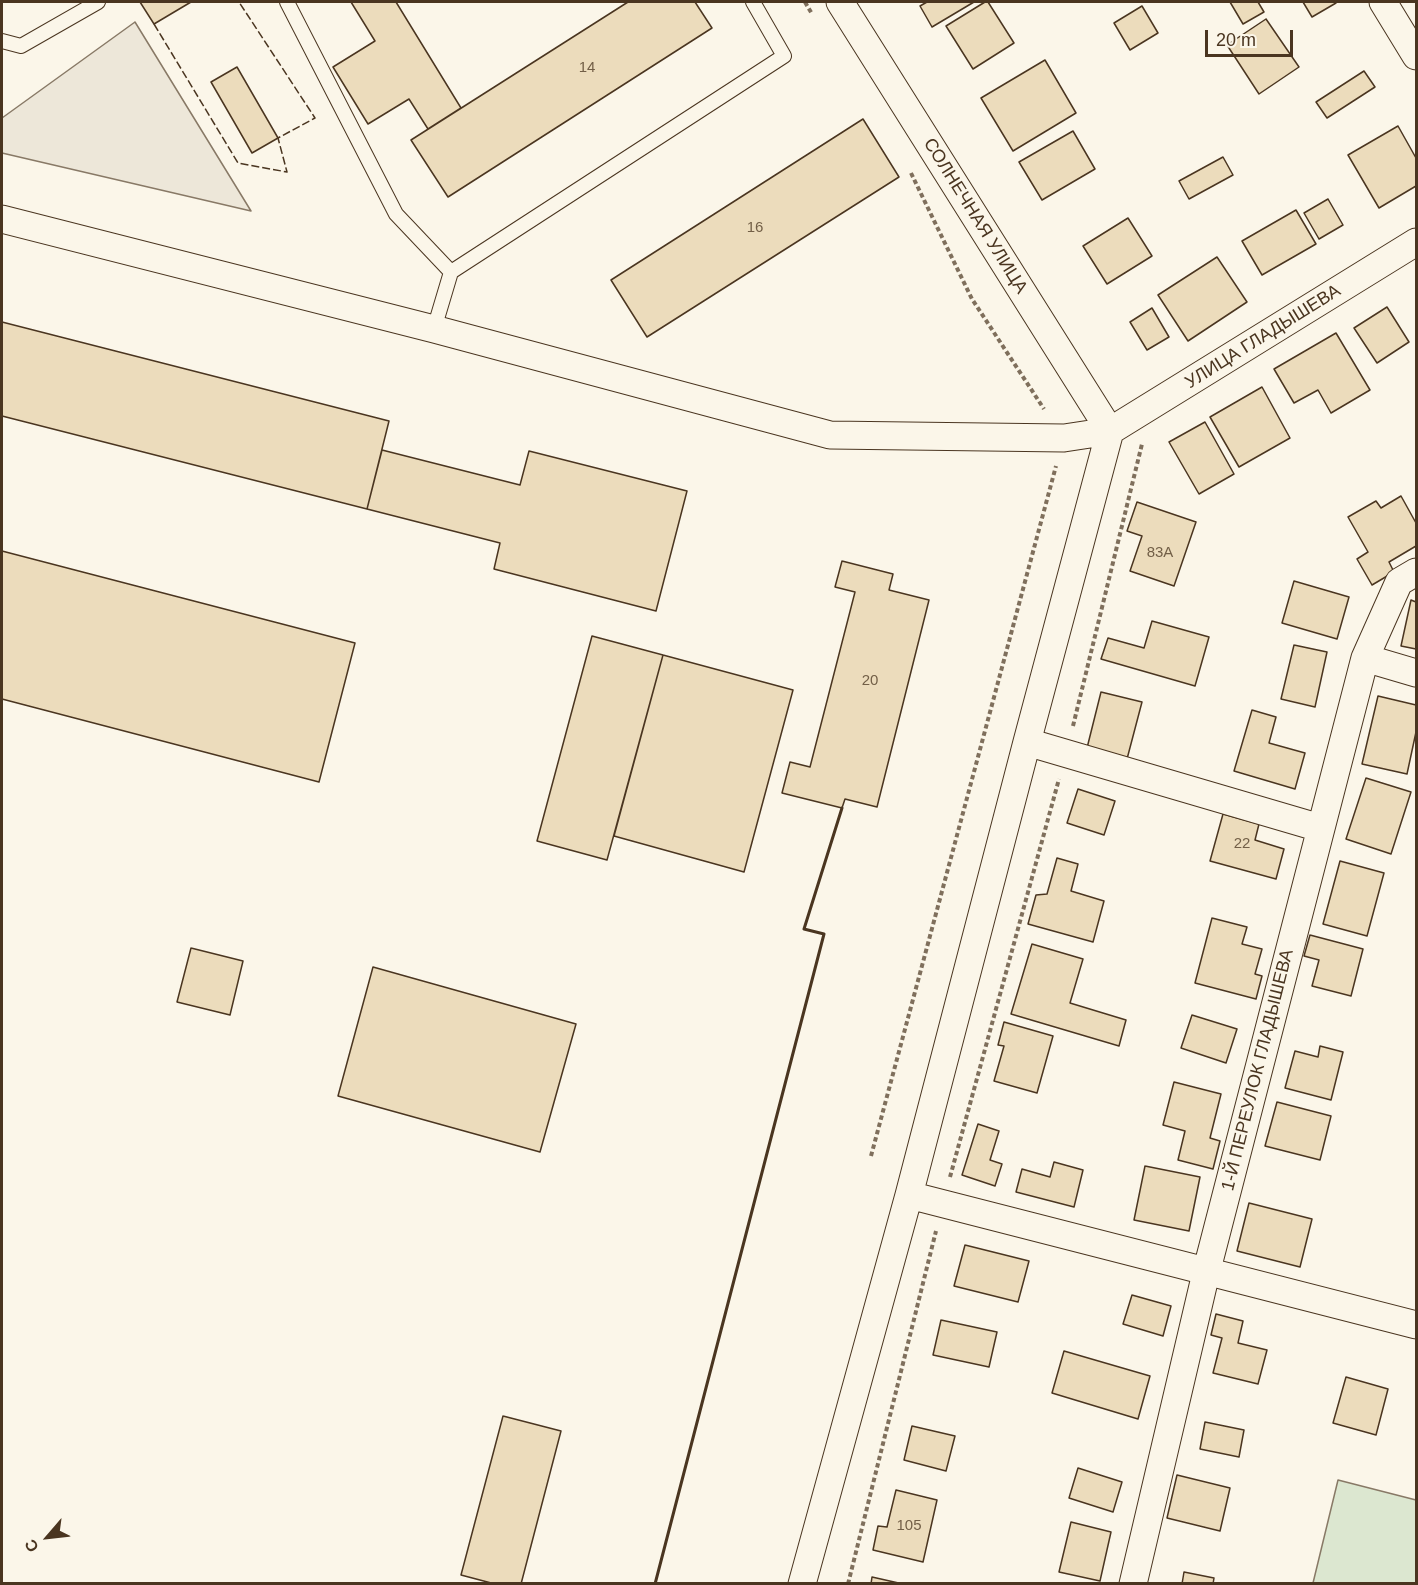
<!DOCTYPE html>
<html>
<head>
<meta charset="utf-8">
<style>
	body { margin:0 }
	#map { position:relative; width:1418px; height:1585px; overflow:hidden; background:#fbf6e9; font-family:Arial,sans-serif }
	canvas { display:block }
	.frame { position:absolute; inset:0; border:3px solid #4a3520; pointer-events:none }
	.north { position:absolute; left:18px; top:1507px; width:60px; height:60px; -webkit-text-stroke:4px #fbf6e9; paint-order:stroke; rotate:242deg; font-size:16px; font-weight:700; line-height:24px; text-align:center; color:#4a3520 }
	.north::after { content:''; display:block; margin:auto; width:21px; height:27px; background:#4a3520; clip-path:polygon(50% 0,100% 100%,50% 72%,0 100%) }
	.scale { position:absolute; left:1205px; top:30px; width:88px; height:27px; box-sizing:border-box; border:3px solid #4a3520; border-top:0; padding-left:8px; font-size:18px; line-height:21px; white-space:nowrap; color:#4a3520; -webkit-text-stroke:4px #fbf6e9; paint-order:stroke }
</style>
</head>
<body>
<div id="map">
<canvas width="1418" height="1585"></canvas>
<div class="frame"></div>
<div class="north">С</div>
<div class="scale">20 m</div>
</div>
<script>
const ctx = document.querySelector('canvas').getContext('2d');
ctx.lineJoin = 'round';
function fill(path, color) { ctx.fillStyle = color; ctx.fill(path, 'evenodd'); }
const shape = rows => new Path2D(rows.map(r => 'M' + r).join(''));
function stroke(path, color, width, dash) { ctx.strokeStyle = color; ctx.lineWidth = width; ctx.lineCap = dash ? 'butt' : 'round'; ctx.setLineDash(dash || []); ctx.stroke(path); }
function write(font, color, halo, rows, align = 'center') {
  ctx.font = font + ' Arial,sans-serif'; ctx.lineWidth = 4.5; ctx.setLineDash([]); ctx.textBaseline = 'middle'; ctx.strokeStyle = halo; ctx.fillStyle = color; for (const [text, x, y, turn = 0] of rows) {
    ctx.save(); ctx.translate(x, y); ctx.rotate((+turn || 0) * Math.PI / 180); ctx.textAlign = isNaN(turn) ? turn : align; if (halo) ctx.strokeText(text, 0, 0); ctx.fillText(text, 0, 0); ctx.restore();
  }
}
const green = shape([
	[1338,1480,1416,1500,1416,1583,1313,1583,1338,1480]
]);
fill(green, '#dce7d0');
stroke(green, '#887966', 1.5);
const parking = shape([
	[135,22,251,211,2,153,2,118,135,22]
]);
fill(parking, '#ede7d9');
stroke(parking, '#887966', 1.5);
const building = shape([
	[140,2,191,2,154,24,140,2],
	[351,2,396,2,461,108,428,129,409,99,368,124,333,67,375,41,351,2],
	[628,2,695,2,712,28,448,197,411,140,628,2],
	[927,2,974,2,932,27,920,6,927,2],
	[985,2,988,2,1014,43,973,69,946,26,985,2],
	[1230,2,1258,2,1264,12,1243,24,1230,2],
	[1303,2,1335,2,1336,3,1312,17,1303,2],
	[1142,6,1158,33,1130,50,1114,23,1142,6],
	[1266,19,1299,67,1259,94,1227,45,1266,19],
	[1045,60,1076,113,1013,151,981,98,1045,60],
	[237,67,278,138,252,153,211,82,237,67],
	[1364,71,1375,87,1327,118,1316,102,1364,71],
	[863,119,899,177,647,337,611,280,863,119],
	[1398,126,1416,158,1416,186,1379,208,1348,155,1398,126],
	[1073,131,1095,169,1042,200,1019,162,1073,131],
	[1223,157,1233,175,1189,199,1179,181,1223,157],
	[1328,199,1343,225,1319,239,1304,213,1328,199],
	[1296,210,1316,244,1262,275,1242,241,1296,210],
	[1128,218,1152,256,1107,284,1083,246,1128,218],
	[1217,257,1247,302,1188,341,1158,295,1217,257],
	[1387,307,1409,342,1377,363,1354,328,1387,307],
	[1152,308,1169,337,1147,350,1130,322,1152,308],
	[2,322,389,421,367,509,2,416,2,322],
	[1336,333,1370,390,1331,413,1318,390,1294,403,1274,369,1336,333],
	[1262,387,1290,438,1239,467,1210,417,1262,387],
	[1205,422,1234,474,1199,494,1169,442,1205,422],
	[382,450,520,485,529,451,687,491,656,611,494,569,500,543,367,509,382,450],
	[1401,496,1416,523,1416,546,1389,562,1394,572,1372,585,1357,559,1368,552,1348,517,1376,501,1381,508,1401,496],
	[1137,502,1196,522,1174,586,1130,571,1142,536,1127,531,1137,502],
	[2,551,355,643,319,782,2,699,2,551],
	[842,561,893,574,889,590,929,600,877,807,845,799,842,808,782,793,790,762,810,767,855,592,835,587,842,561],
	[1294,581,1349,597,1337,639,1282,623,1294,581],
	[1411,600,1416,602,1416,649,1401,646,1411,600],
	[1152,621,1209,637,1195,686,1101,659,1108,638,1144,648,1152,621],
	[592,636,663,655,607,860,537,841,592,636],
	[1294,645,1327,652,1315,707,1281,699,1294,645],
	[663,655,793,690,744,872,614,836,663,655],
	[1101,692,1142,702,1127,759,1087,748,1101,692],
	[1378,696,1416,705,1416,732,1407,774,1362,764,1378,696],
	[1252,710,1276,717,1269,743,1305,753,1295,789,1234,771,1252,710],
	[1366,778,1411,792,1391,854,1346,839,1366,778],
	[1078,789,1115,801,1104,835,1067,823,1078,789],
	[1223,814,1259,824,1255,840,1284,849,1276,879,1210,861,1223,814],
	[1057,858,1078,864,1071,891,1104,901,1093,942,1028,924,1036,895,1047,894,1057,858],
	[1340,861,1384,873,1367,936,1323,924,1340,861],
	[1212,918,1247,927,1242,944,1262,949,1255,974,1262,976,1256,999,1195,983,1212,918],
	[1310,935,1363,949,1351,996,1312,986,1319,960,1304,956,1310,935],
	[1032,944,1083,959,1070,1003,1126,1020,1119,1046,1011,1014,1032,944],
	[191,948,243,961,230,1015,177,1002,191,948],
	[373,967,576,1024,540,1152,338,1096,373,967],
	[1192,1015,1237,1029,1226,1063,1181,1048,1192,1015],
	[1004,1022,1053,1036,1037,1093,994,1081,1004,1046,998,1045,1004,1022],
	[1320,1046,1343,1052,1331,1100,1285,1088,1295,1051,1318,1057,1320,1046],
	[1174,1082,1221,1094,1210,1138,1220,1141,1213,1169,1178,1160,1185,1131,1163,1125,1174,1082],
	[1277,1102,1331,1116,1320,1160,1265,1146,1277,1102],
	[978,1124,999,1131,990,1160,1002,1164,995,1186,962,1175,978,1124],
	[1054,1162,1083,1170,1074,1207,1016,1192,1022,1169,1050,1177,1054,1162],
	[1145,1166,1200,1177,1189,1231,1134,1220,1145,1166],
	[1249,1203,1312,1219,1300,1267,1237,1251,1249,1203],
	[965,1245,1029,1261,1018,1302,954,1286,965,1245],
	[1132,1295,1171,1306,1163,1336,1123,1324,1132,1295],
	[1216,1314,1243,1321,1238,1343,1267,1350,1258,1384,1213,1373,1222,1338,1211,1335,1216,1314],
	[941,1320,997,1332,989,1367,933,1355,941,1320],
	[1064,1351,1150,1376,1138,1419,1052,1393,1064,1351],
	[1346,1377,1388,1389,1376,1435,1333,1423,1346,1377],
	[503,1416,561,1431,521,1584,495,1584,461,1575,503,1416],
	[1205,1422,1244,1430,1239,1457,1200,1449,1205,1422],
	[912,1426,955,1436,946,1471,904,1460,912,1426],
	[1078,1468,1122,1482,1113,1512,1069,1498,1078,1468],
	[1177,1475,1230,1488,1220,1531,1167,1518,1177,1475],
	[896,1490,937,1500,923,1562,873,1550,878,1526,887,1527,896,1490],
	[1071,1522,1111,1532,1100,1581,1059,1572,1071,1522],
	[1184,1572,1214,1578,1213,1584,1182,1584,1184,1572],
	[872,1577,903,1584,871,1584,872,1577]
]);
fill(building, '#ecdcbc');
stroke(building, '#4a3520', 1.5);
const lane = shape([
	[287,2,396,214,451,272,784,56,753,2],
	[2,41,21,46,98,2],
	[434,329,451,272]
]);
const street = shape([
	[840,2,1110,431],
	[1383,2,1416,56],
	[2,219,434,329,830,435,1064,438,1110,431,1416,242],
	[1365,658,1416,673],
	[1027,742,1320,828],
	[909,1195,1416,1325],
	[802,1584,909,1195,1027,742,1110,431],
	[1133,1584,1206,1273,1365,658,1399,582,1416,572]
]);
stroke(lane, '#4a3520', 16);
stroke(street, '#4a3520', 29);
stroke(shape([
	[805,2,812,14],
	[911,173,972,299,1044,409],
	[1073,726,1142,444],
	[871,1156,1056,466],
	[950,1177,1059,779],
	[848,1584,936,1231]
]), '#7f6f5c', 4, [4.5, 3]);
stroke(lane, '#fbf6e9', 14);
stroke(street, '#fbf6e9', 27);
stroke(shape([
	[154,24,238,163,287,172,278,138,315,118,239,2]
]), '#4a3520', 1.5, [8, 3]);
stroke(shape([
	[655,1584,824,934,804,929,842,808]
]), '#4a3520', 3);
write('15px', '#725f47', null, [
	["14",587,68],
	["16",755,228],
	["83А",1160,553],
	["20",870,681],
	["22",1242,844],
	["105",909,1526]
]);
write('18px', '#4a3520', '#fbf6e9', [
	["СОЛНЕЧНАЯ УЛИЦА",975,216,58],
	["УЛИЦА ГЛАДЫШЕВА",1263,337,-32],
	["1-Й ПЕРЕУЛОК ГЛАДЫШЕВА",1258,1070,-76]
]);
</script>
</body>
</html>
